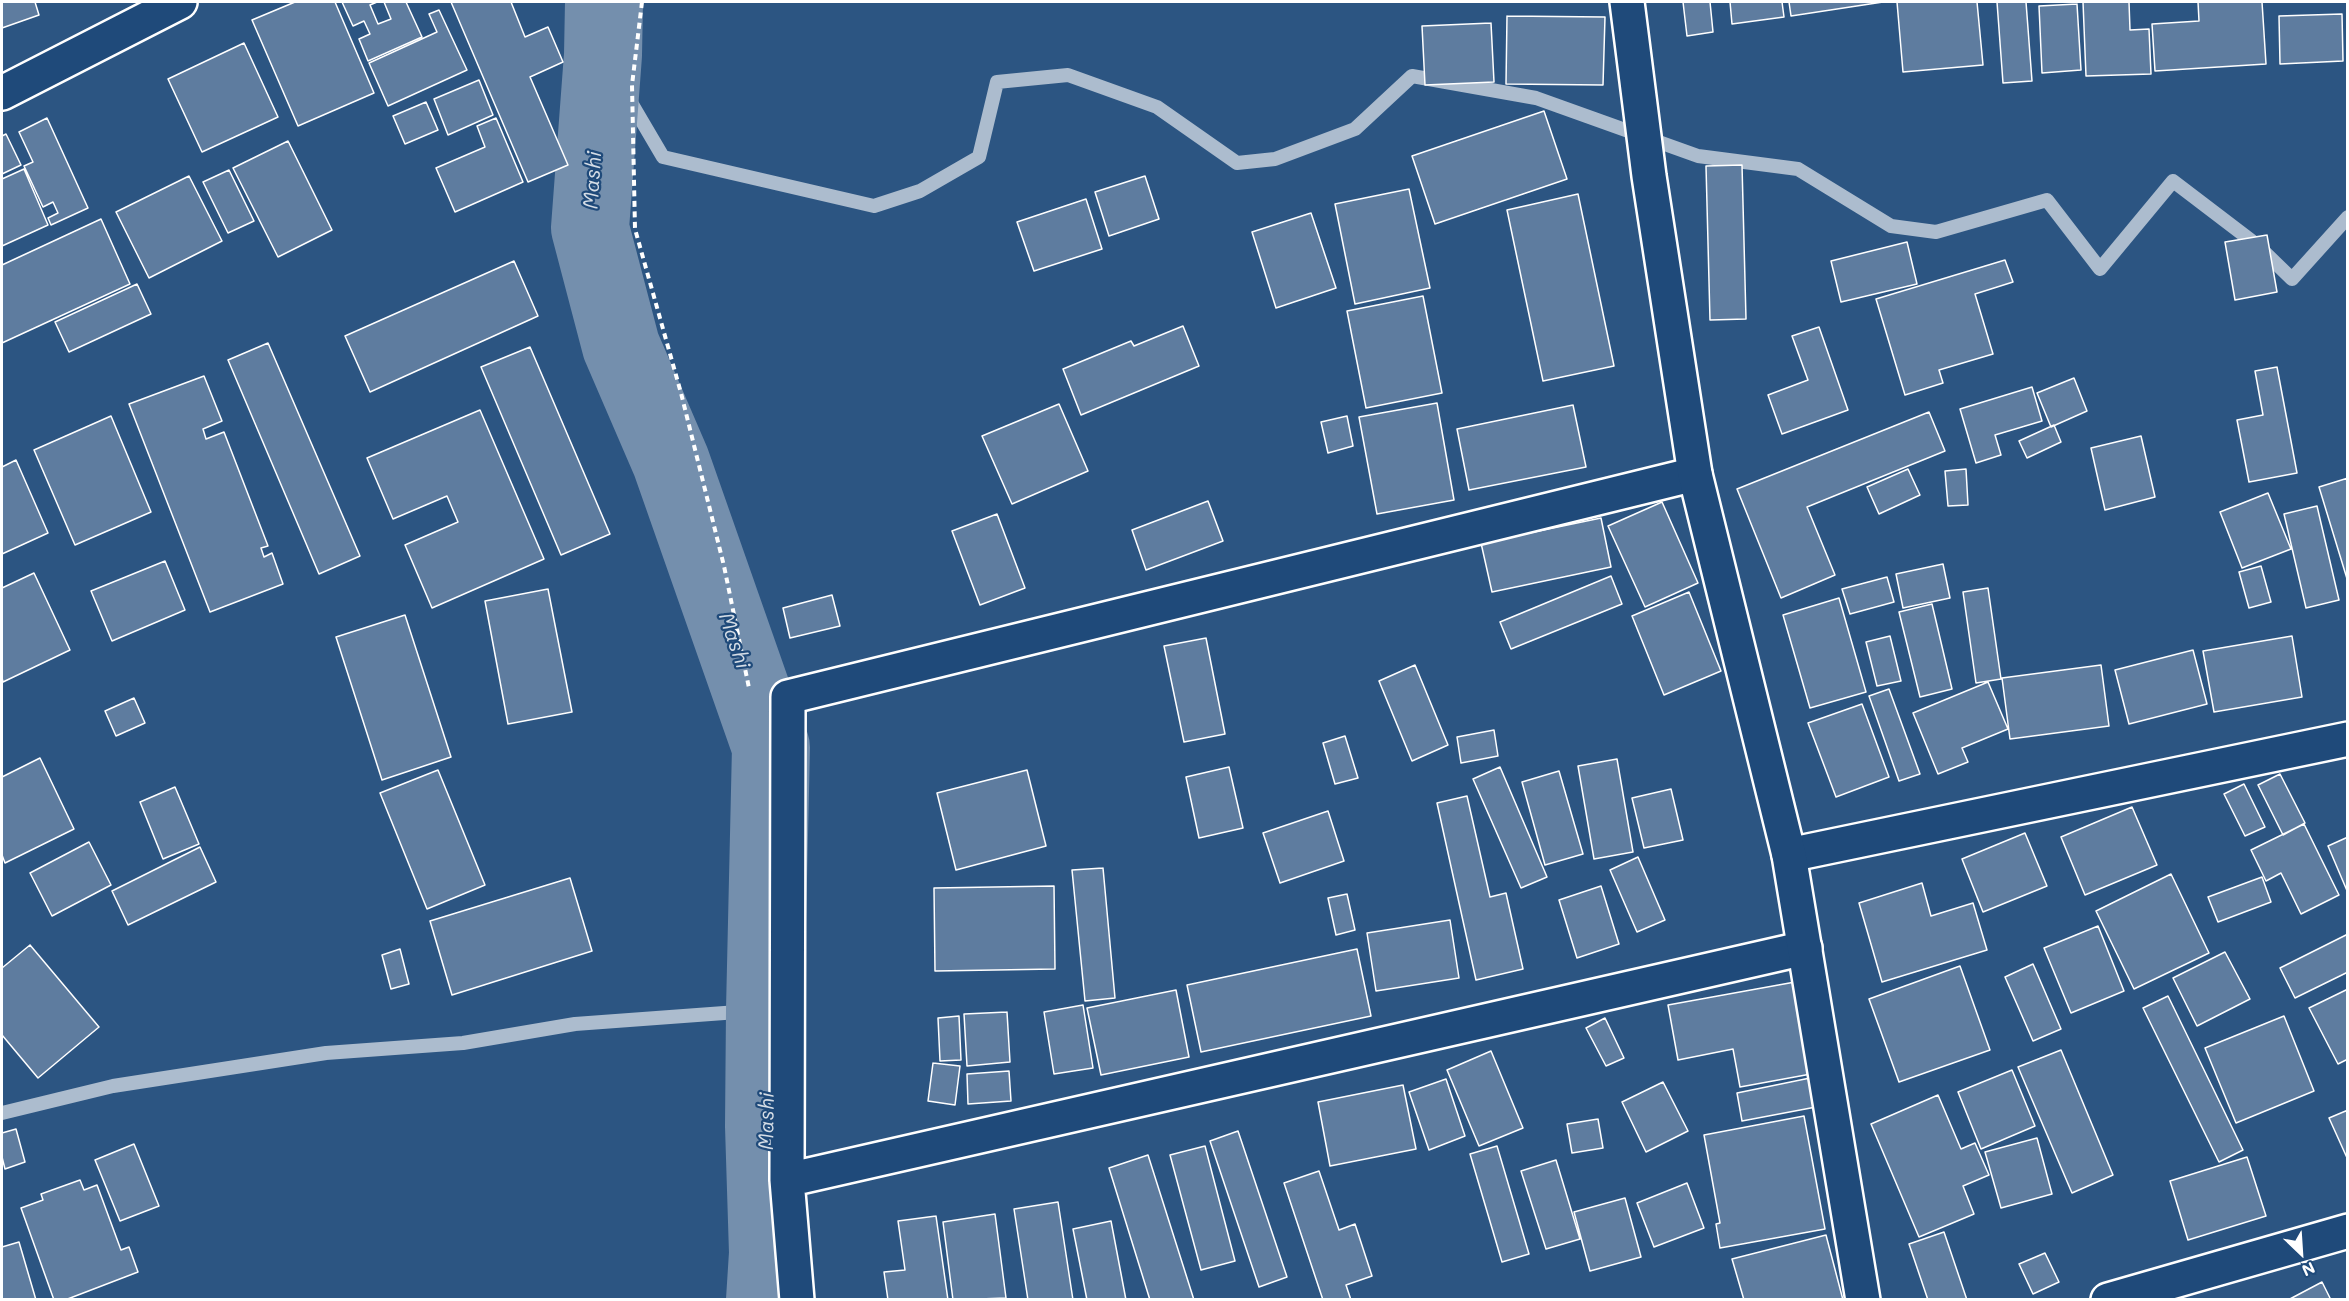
<!DOCTYPE html>
<html>
<head>
<meta charset="utf-8">
<style>
	body { margin:0 }
	#map { position:relative; width:2349px; height:1301px; overflow:hidden; background:#2c5582; font-family:Mali,sans-serif }
	canvas { display:block }
	.frame { position:absolute; inset:0; border:3px solid #fff; pointer-events:none }
	.north { position:absolute; left:2271px; top:1223px; width:60px; height:60px; -webkit-text-stroke:4px #1f4a7a; paint-order:stroke; rotate:155deg; font-size:16px; font-weight:700; line-height:24px; text-align:center; color:#fff }
	.north::after { content:''; display:block; margin:auto; width:21px; height:27px; background:#fff; clip-path:polygon(50% 0,100% 100%,50% 72%,0 100%) }
</style>
</head>
<body>
<div id="map">
<canvas width="2349" height="1301"></canvas>
<div class="frame"></div>
<div class="north">N</div>
</div>
<script>
const ctx = document.querySelector('canvas').getContext('2d');
ctx.lineJoin = 'round';
const shape = rows => new Path2D(rows.map(r => 'M' + r).join(''));
function stroke(path, color, width, dash) { ctx.strokeStyle = color; ctx.lineWidth = width; ctx.lineCap = dash ? 'butt' : 'round'; ctx.setLineDash(dash || []); ctx.stroke(path); }
function fill(path, color) { ctx.fillStyle = color; ctx.fill(path, 'evenodd'); }
function write(font, color, halo, rows, align = 'center') {
  ctx.font = font + ' Mali,sans-serif'; ctx.lineWidth = 4.5; ctx.setLineDash([]); ctx.textBaseline = 'middle'; ctx.strokeStyle = halo; ctx.fillStyle = color; for (const [text, x, y, turn = 0] of rows) {
    ctx.save(); ctx.translate(x, y); ctx.rotate((+turn || 0) * Math.PI / 180); ctx.textAlign = isNaN(turn) ? turn : align; if (halo) ctx.strokeText(text, 0, 0); ctx.fillText(text, 0, 0); ctx.restore();
  }
}
stroke(shape([
	[603,55,663,157,874,206,920,191,979,157,997,82,1068,75,1157,107,1237,163,1275,159,1355,129,1412,76,1536,98,1698,156,1798,169,1891,226,1936,232,2047,200,2100,269,2173,181,2257,245,2292,279,2348,217],
	[2,1113,113,1086,326,1053,463,1043,575,1024,765,1010]
]), '#acbcce', 14);
stroke(shape([
	[604,2,603,55,590,228,621,346,671,462,771,747,765,1010,764,1126,768,1253,765,1300]
]), '#748fad', 78);
const building = shape([
	[2,2,35,2,39,15,2,28,2,2],
	[295,2,335,2,374,93,298,126,252,20,295,2],
	[342,2,377,2,370,5,378,24,391,19,384,2,406,2,422,37,368,61,359,39,370,34,364,21,353,26,342,2],
	[451,2,511,2,525,37,548,27,563,62,530,77,568,165,528,182,451,2],
	[1683,2,1710,2,1713,32,1687,36,1683,2],
	[1730,2,1782,2,1784,17,1732,24,1730,2],
	[1789,2,1883,2,1791,16,1789,2],
	[1897,2,1977,2,1983,65,1903,72,1897,2],
	[1997,2,2026,2,2032,81,2003,83,1997,2],
	[2083,2,2129,2,2130,30,2149,29,2151,74,2086,76,2083,2],
	[2198,2,2262,2,2266,64,2155,71,2152,24,2199,21,2198,2],
	[2077,4,2081,70,2042,73,2039,6,2077,4],
	[439,10,467,70,388,106,369,63,437,32,429,14,439,10],
	[2342,14,2343,61,2280,64,2279,16,2342,14],
	[1507,16,1605,17,1603,85,1506,84,1507,16],
	[1491,23,1494,82,1425,85,1422,26,1491,23],
	[244,43,278,117,202,152,168,79,244,43],
	[479,80,493,115,448,135,434,99,479,80],
	[426,102,438,130,405,144,393,116,426,102],
	[1544,111,1567,179,1435,224,1412,156,1544,111],
	[47,118,88,208,51,225,48,218,58,213,53,202,43,207,24,166,33,162,19,132,47,118],
	[496,118,523,182,455,212,436,168,485,147,477,126,496,118],
	[6,134,21,165,2,174,2,136,6,134],
	[288,141,332,230,278,257,233,168,288,141],
	[1742,165,1746,319,1710,320,1706,166,1742,165],
	[24,169,48,225,2,246,2,179,24,169],
	[229,170,254,221,228,233,203,182,229,170],
	[189,176,222,241,149,278,116,212,189,176],
	[1145,176,1159,219,1109,236,1095,192,1145,176],
	[1409,189,1430,288,1355,304,1335,204,1409,189],
	[1578,194,1614,366,1543,381,1507,210,1578,194],
	[1086,199,1102,249,1034,271,1017,222,1086,199],
	[1311,213,1336,288,1276,308,1252,232,1311,213],
	[101,219,130,284,2,343,2,265,101,219],
	[2267,235,2277,292,2235,300,2225,242,2267,235],
	[1907,242,1917,284,1841,302,1831,261,1907,242],
	[2005,260,2013,282,1975,294,1993,354,1939,370,1943,383,1905,395,1876,299,2005,260],
	[514,261,538,316,370,392,345,336,514,261],
	[137,284,151,314,69,352,55,322,137,284],
	[1423,296,1442,393,1366,408,1347,311,1423,296],
	[1183,326,1199,366,1081,415,1063,369,1131,341,1134,346,1183,326],
	[1819,327,1848,410,1782,434,1768,395,1808,380,1792,336,1819,327],
	[268,343,360,556,319,574,228,360,268,343],
	[530,347,610,534,561,555,481,367,530,347],
	[2277,367,2297,473,2249,482,2237,420,2263,415,2255,371,2277,367],
	[204,376,222,421,203,429,206,439,224,432,268,546,261,548,264,557,272,553,283,584,210,612,129,404,204,376],
	[2074,378,2087,411,2051,427,2037,393,2074,378],
	[2032,387,2042,421,1995,435,2001,455,1976,463,1960,409,2032,387],
	[1437,403,1454,500,1377,514,1359,417,1437,403],
	[1059,404,1088,471,1012,504,982,436,1059,404],
	[1573,405,1586,467,1469,490,1457,429,1573,405],
	[480,410,544,559,432,608,405,545,458,522,447,496,393,519,367,458,480,410],
	[1929,412,1945,451,1807,507,1835,575,1781,598,1737,489,1929,412],
	[111,416,151,512,75,545,34,450,111,416],
	[1347,416,1353,446,1328,453,1321,422,1347,416],
	[2054,425,2061,442,2027,458,2019,441,2054,425],
	[2141,436,2155,497,2105,510,2091,448,2141,436],
	[16,460,48,533,2,554,2,467,16,460],
	[1908,469,1920,495,1879,514,1867,487,1908,469],
	[1966,469,1968,505,1948,506,1945,471,1966,469],
	[2348,478,2348,582,2319,487,2348,478],
	[2268,493,2291,549,2242,568,2220,512,2268,493],
	[1208,501,1223,541,1146,570,1132,530,1208,501],
	[1662,502,1698,583,1645,607,1608,526,1662,502],
	[2317,506,2339,600,2306,608,2284,514,2317,506],
	[997,514,1025,588,980,605,952,531,997,514],
	[1601,518,1611,567,1492,592,1481,543,1601,518],
	[165,561,185,610,112,641,91,591,165,561],
	[1943,564,1950,598,1903,608,1896,574,1943,564],
	[2261,566,2271,602,2249,608,2239,572,2261,566],
	[34,573,70,650,3,682,2,678,2,588,34,573],
	[1611,576,1622,604,1511,649,1500,622,1611,576],
	[1887,577,1894,602,1850,614,1842,589,1887,577],
	[1988,588,2001,679,1976,683,1963,592,1988,588],
	[548,589,572,712,508,724,485,601,548,589],
	[1689,592,1721,671,1664,695,1632,616,1689,592],
	[832,595,840,626,790,638,783,608,832,595],
	[1839,598,1866,692,1810,708,1783,615,1839,598],
	[1932,604,1952,689,1920,697,1899,612,1932,604],
	[405,615,451,757,382,780,336,637,405,615],
	[1890,636,1901,681,1877,686,1866,642,1890,636],
	[2292,636,2302,697,2214,712,2203,651,2292,636],
	[1206,638,1225,734,1184,742,1164,646,1206,638],
	[2193,650,2207,704,2129,724,2115,670,2193,650],
	[1415,665,1448,745,1412,761,1379,681,1415,665],
	[2101,665,2109,726,2010,739,2002,678,2101,665],
	[1988,682,2008,729,1962,748,1968,762,1938,774,1913,713,1988,682],
	[1889,689,1920,774,1899,781,1869,696,1889,689],
	[134,698,145,723,116,736,105,711,134,698],
	[1862,704,1889,777,1836,797,1808,723,1862,704],
	[1494,730,1498,756,1461,763,1457,737,1494,730],
	[1345,736,1358,778,1335,784,1323,743,1345,736],
	[40,758,74,829,5,863,2,855,2,777,40,758],
	[1617,759,1633,852,1594,859,1578,766,1617,759],
	[1229,767,1243,828,1199,838,1186,777,1229,767],
	[1500,767,1547,877,1521,888,1473,779,1500,767],
	[438,770,485,885,427,909,380,793,438,770],
	[1027,770,1046,846,956,870,937,793,1027,770],
	[1559,771,1583,854,1545,865,1522,782,1559,771],
	[2280,774,2305,823,2283,835,2258,785,2280,774],
	[2244,784,2265,827,2245,836,2224,794,2244,784],
	[175,787,199,844,163,859,140,802,175,787],
	[1671,789,1683,840,1644,848,1632,798,1671,789],
	[1467,796,1490,897,1506,893,1523,969,1476,980,1437,803,1467,796],
	[2132,807,2157,865,2085,895,2061,837,2132,807],
	[1328,811,1344,861,1280,883,1263,833,1328,811],
	[2304,824,2339,895,2301,914,2281,873,2266,881,2251,850,2304,824],
	[2025,833,2047,886,1983,912,1962,859,2025,833],
	[2348,837,2348,893,2328,846,2348,837],
	[89,842,111,885,52,916,30,873,89,842],
	[200,847,216,882,128,925,112,891,200,847],
	[1638,857,1665,920,1637,932,1610,870,1638,857],
	[1103,868,1115,998,1085,1001,1072,870,1103,868],
	[2171,874,2209,953,2134,989,2096,911,2171,874],
	[2262,877,2271,902,2218,922,2208,897,2262,877],
	[570,878,592,951,452,995,430,921,570,878],
	[1922,883,1931,916,1973,903,1987,950,1882,982,1859,903,1922,883],
	[1054,886,1055,969,935,971,934,888,1054,886],
	[1601,886,1619,944,1577,958,1559,900,1601,886],
	[1347,894,1355,930,1336,935,1328,898,1347,894],
	[1450,920,1459,978,1376,991,1367,933,1450,920],
	[2098,926,2124,991,2071,1013,2044,948,2098,926],
	[2348,934,2348,972,2295,998,2280,968,2348,934],
	[30,945,99,1027,38,1078,2,1035,2,968,30,945],
	[400,949,409,984,391,989,382,955,400,949],
	[1357,949,1371,1016,1201,1052,1187,985,1357,949],
	[2225,952,2250,999,2197,1026,2173,978,2225,952],
	[2033,964,2061,1029,2033,1041,2005,977,2033,964],
	[1960,966,1990,1050,1899,1082,1869,999,1960,966],
	[1795,982,1811,1074,1740,1087,1733,1049,1678,1060,1668,1005,1795,982],
	[2348,989,2348,1059,2338,1064,2309,1008,2348,989],
	[1176,990,1189,1057,1101,1075,1087,1008,1176,990],
	[2168,996,2243,1150,2219,1162,2143,1008,2168,996],
	[1083,1005,1093,1068,1054,1074,1044,1012,1083,1005],
	[1007,1012,1010,1062,967,1066,964,1014,1007,1012],
	[959,1016,961,1060,940,1061,938,1018,959,1016],
	[2284,1016,2314,1091,2236,1123,2205,1048,2284,1016],
	[1605,1018,1624,1058,1606,1066,1586,1028,1605,1018],
	[2061,1050,2113,1175,2072,1193,2018,1067,2061,1050],
	[1491,1051,1523,1128,1479,1146,1447,1070,1491,1051],
	[933,1063,960,1066,955,1105,928,1101,933,1063],
	[2012,1070,2035,1126,1981,1149,1958,1092,2012,1070],
	[1009,1071,1011,1101,968,1104,967,1074,1009,1071],
	[1810,1078,1816,1107,1742,1121,1737,1093,1810,1078],
	[1446,1079,1465,1136,1429,1150,1409,1092,1446,1079],
	[1663,1082,1688,1131,1646,1152,1622,1102,1663,1082],
	[1403,1085,1416,1149,1330,1166,1318,1102,1403,1085],
	[1938,1095,1961,1149,1975,1143,1989,1175,1963,1186,1974,1214,1919,1237,1871,1124,1938,1095],
	[2348,1110,2348,1160,2329,1118,2348,1110],
	[1804,1116,1825,1229,1720,1248,1716,1224,1720,1223,1704,1135,1804,1116],
	[1598,1119,1603,1148,1572,1153,1567,1124,1598,1119],
	[16,1129,25,1162,5,1169,2,1157,2,1133,16,1129],
	[1238,1131,1287,1277,1259,1287,1210,1141,1238,1131],
	[2037,1138,2052,1194,2001,1208,1985,1152,2037,1138],
	[134,1144,159,1206,120,1221,95,1160,134,1144],
	[1205,1146,1235,1261,1201,1270,1170,1155,1205,1146],
	[1497,1146,1529,1254,1502,1262,1470,1154,1497,1146],
	[1148,1155,1194,1300,1150,1300,1109,1168,1148,1155],
	[2247,1157,2266,1216,2188,1240,2170,1181,2247,1157],
	[1556,1160,1580,1239,1546,1249,1521,1171,1556,1160],
	[1319,1171,1339,1230,1355,1224,1372,1276,1346,1285,1351,1300,1323,1300,1284,1183,1319,1171],
	[80,1180,84,1190,97,1185,121,1250,129,1247,138,1272,65,1300,54,1300,21,1208,43,1200,41,1194,80,1180],
	[1687,1183,1704,1228,1654,1247,1637,1203,1687,1183],
	[1625,1198,1641,1257,1590,1271,1574,1212,1625,1198],
	[1058,1202,1073,1300,1028,1300,1014,1209,1058,1202],
	[995,1214,1006,1298,953,1300,943,1222,995,1214],
	[936,1216,948,1300,888,1300,884,1272,905,1270,898,1221,936,1216],
	[1111,1221,1126,1300,1087,1300,1073,1229,1111,1221],
	[1944,1232,1967,1300,1928,1300,1909,1244,1944,1232],
	[1826,1235,1843,1300,1744,1300,1732,1259,1826,1235],
	[19,1242,36,1300,2,1300,2,1247,19,1242],
	[2045,1253,2059,1282,2033,1294,2019,1264,2045,1253],
	[2322,1282,2331,1300,2288,1300,2322,1282]
]);
fill(building, '#5e7c9f');
stroke(building, '#fff', 1.5);
const minor = shape([
	[2,93,180,2],
	[1789,855,2348,739],
	[787,1180,1805,948],
	[797,1300,787,1180,788,697,1695,474],
	[2108,1300,2348,1231]
]);
const tertiary = shape([
	[1627,2,1649,176,1695,474,1789,855,1863,1300]
]);
stroke(minor, '#fff', 38);
stroke(tertiary, '#fff', 38);
stroke(shape([
	[642,2,632,85,635,229,681,393,724,566,749,688]
]), '#fff', 4, [6, 4.5]);
stroke(minor, '#1f4a7a', 33);
stroke(tertiary, '#1f4a7a', 33);
write('italic 21px', '#d5dde6', '#1f4a7a', [
	["Mashi",593,180,-86],
	["Mashi",734,641,71],
	["Mashi",767,1121,-89]
]);
</script>
</body>
</html>
